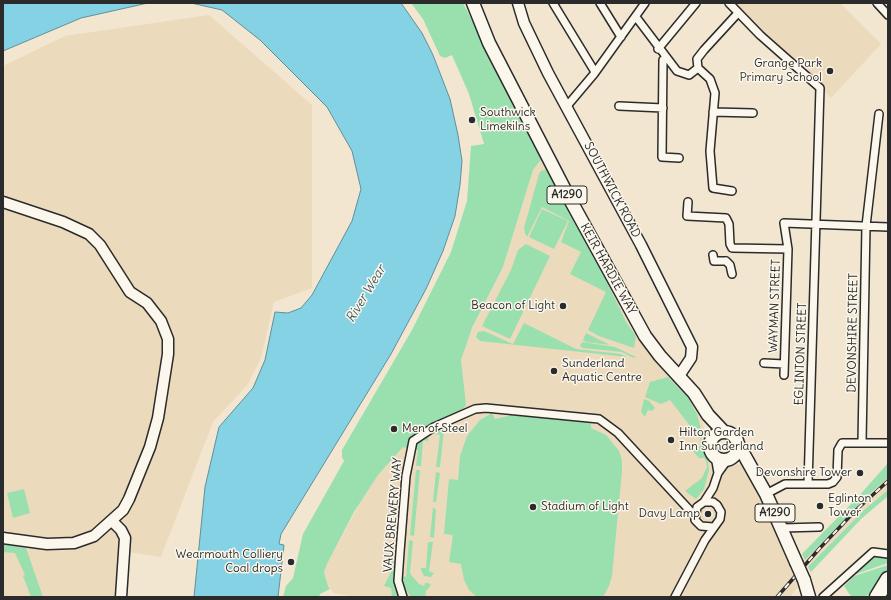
<!DOCTYPE html>
<html>
<head>
<meta charset="utf-8">
<style>
	body { margin:0 }
	#map { position:relative; width:891px; height:600px; overflow:hidden; background:#f2e6d0; font-family:Delius,sans-serif }
	canvas { display:block }
	.frame { position:absolute; inset:0; border:4px solid #2b2b2b; pointer-events:none }
</style>
</head>
<body>
<div id="map">
<canvas width="891" height="600"></canvas>
<div class="frame"></div>
</div>
<script>
const ctx = document.querySelector('canvas').getContext('2d');
ctx.lineJoin = 'round';
function fill(path, color) { ctx.fillStyle = color; ctx.fill(path, 'evenodd'); }
const shape = rows => new Path2D(rows.map(r => 'M' + r).join(''));
function stroke(path, color, width, dash) { ctx.strokeStyle = color; ctx.lineWidth = width; ctx.lineCap = dash ? 'butt' : 'round'; ctx.setLineDash(dash || []); ctx.stroke(path); }
function write(font, color, halo, rows, align = 'center') {
  ctx.font = font + ' Delius,sans-serif'; ctx.lineWidth = 3; ctx.setLineDash([]); ctx.textBaseline = 'middle'; ctx.strokeStyle = halo; ctx.fillStyle = color; for (const [text, x, y, turn = 0] of rows) {
    ctx.save(); ctx.translate(x, y); ctx.rotate((+turn || 0) * Math.PI / 180); ctx.textAlign = isNaN(turn) ? turn : align; if (halo) ctx.strokeText(text, 0, 0); ctx.fillText(text, 0, 0); ctx.restore();
  }
}
fill(shape([
	[734,3,840,3,881,44,831,98],
	[209,15,312,105,312,288,274,302,261,358,248,384,213,422,161,557,122,551,116,597,3,597,3,543,56,549,78,546,3,538,3,66,65,36],
	[544,158,602,262,631,325,687,392,702,417,707,450,713,460,729,465,740,464,749,469,793,564,790,568,798,587,790,597,354,597,334,593,328,586,324,571,327,564,367,490,378,475,403,446,406,448,412,438,427,427,461,372,460,360,469,335,503,267,533,170],
	[888,463,888,496,861,519,811,572,802,554,859,496]
]), '#ecdabd');
fill(shape([
	[411,3,463,3,516,105,541,160,533,170,503,267,472,328,461,360,466,405,460,412,419,432,412,438,407,448,403,447,378,475,354,512,327,564,324,572,328,586,330,589,320,594,319,597,283,597,286,586,293,578,303,534,344,461,342,457,342,450,412,330,451,252,467,201,471,146,484,144,469,94,452,55,445,58,440,56,423,19],
	[547,169,598,263,626,322,636,336,634,348,599,336,588,330,606,292,570,274,581,252,561,242,569,221,542,207,527,237,525,233,524,228,539,174,541,171],
	[542,209,568,221,554,249,529,237],
	[526,244,550,256,510,339,482,326,511,270,518,250],
	[524,323,576,349,621,354,627,357,480,341,476,337,478,332,484,331,513,344],
	[586,333,610,345,586,342,583,340],
	[582,342,615,347,636,357,634,358,622,352,583,348,580,346],
	[668,377,688,398,697,414,701,429,702,447,708,461,709,470,704,489,696,499,685,491,702,478,707,467,706,461,704,458,699,458,693,451,701,445,700,442,701,440,670,400,661,404,645,397,650,382],
	[644,399,649,401,655,408,652,411,648,410,645,417,641,412],
	[492,413,495,419,512,415,591,423,591,428,606,435,619,451,622,460,622,471,612,576,609,586,603,597,477,597,469,590,464,580,461,564,449,562,453,535,444,534,449,479,458,480,460,456,467,436,480,420],
	[445,425,449,428,449,431,444,430,440,467,436,467,440,435,435,434,436,429],
	[429,434,428,441,423,440,421,466,416,466,418,450,413,449,414,443],
	[888,463,888,478,867,496,805,560,802,554,859,496],
	[416,470,420,470,414,536,410,535],
	[436,472,440,473,436,502,433,502],
	[24,489,30,513,13,518,7,493],
	[888,490,888,496,861,519,811,572,808,567,864,510],
	[433,507,436,510,434,538,430,537],
	[409,540,413,541,410,573,412,576,419,584,424,586,425,583,428,583,431,585,426,591,425,597,411,597,404,587,403,576,406,577],
	[428,542,433,542,429,571,434,573,431,577,424,576,421,570,421,568,426,568],
	[3,544,26,548,43,597,31,597,23,576,25,575,15,553,3,552],
	[875,557,888,558,888,563,856,574],
	[392,561,397,562,396,587,401,596,392,597,391,588,384,586,393,568,389,566],
	[888,565,888,568,876,588,865,597,854,597,850,595,844,586,854,576]
]), '#99e0ae');
const water = shape([
	[3,3,148,3,81,18,3,51,3,3],
	[191,3,401,3,422,33,433,55,450,99,458,135,462,161,460,185,455,216,443,251,426,289,391,354,281,534,279,544,284,545,278,597,194,597,205,487,219,427,253,388,265,360,275,312,288,313,301,308,312,295,352,221,361,189,352,151,327,107,260,40,222,10,191,3]
]);
fill(water, '#84d2e3');
stroke(water, '#608f99', 1);
const street = shape([
	[553,3,595,72],
	[600,3,621,37],
	[729,3,760,35,820,88,808,484],
	[877,3,888,15],
	[636,17,677,71,689,75,698,68,697,59,704,50,738,13],
	[658,49,696,3],
	[666,57,663,60,662,157,679,158],
	[698,68,710,79,715,93,710,151,713,188,732,191],
	[567,106,594,74,645,3],
	[619,106,663,108],
	[713,112,753,113],
	[688,202,687,216,726,218,729,224,730,244,732,248,788,249],
	[713,255,714,261,726,261],
	[726,261,730,265,732,274],
	[764,363,784,364],
	[784,375,788,249,784,223,888,227],
	[862,442,866,226,879,114],
	[715,456,718,473],
	[766,494,785,484,828,484,833,482,837,477,838,450,842,443,888,443],
	[704,502,713,488,718,473,728,459],
	[782,528,819,527],
	[403,597,398,581,400,552,406,476,413,441,434,427,475,409,486,408,599,419,618,433,694,515],
	[675,597,705,540,720,519,721,512,717,505,713,502,704,502,697,507,695,520,701,526,713,527],
	[823,597,873,552,888,554]
]);
const secondary = shape([
	[518,3,524,23,548,73,641,245,692,347,691,358,679,376],
	[3,202,63,222,89,234,100,245,130,292,147,303,161,321,168,339,168,354,158,418,150,447,129,499,123,510,94,536,74,543,47,544,3,538],
	[112,521,121,530,125,538,121,597]
]);
const primary = shape([
	[473,3,489,43,566,192,645,336,660,356,694,393,708,415,724,432],
	'710 446a14 14 0 1 1 28 0a14 14 0 1 1-28 0Z',
	[738,444,766,494,796,562],
	[804,580,809,597]
]);
const highway = shape([
	[877,597,888,579]
]);
stroke(street, '#2b2b2b', 10);
stroke(secondary, '#2b2b2b', 13);
stroke(primary, '#2b2b2b', 15);
stroke(highway, '#2b2b2b', 17);
stroke(street, '#fbf7ec', 7);
stroke(secondary, '#fbf7ec', 10);
stroke(primary, '#fbf7ec', 12);
stroke(highway, '#fbf7ec', 14);
const rail = shape([
	[777,597,819,549,855,511,888,481]
]);
stroke(rail, '#2b2b2b', 3.5);
stroke(rail, '#fbf7ec', 2, [6]);
const primaryBridge = shape([
	[796,562,804,580]
]);
stroke(primaryBridge, '#2b2b2b', 15, []);
stroke(primaryBridge, '#fbf7ec', 12);
for (const [x, y, r, color] of [
	[830,71,4,"#2b2b2b"],
	[472,120,4,"#2b2b2b"],
	[563,306,4,"#2b2b2b"],
	[554,371,4,"#2b2b2b"],
	[394,429,4,"#2b2b2b"],
	[671,440,4,"#2b2b2b"],
	[860,473,4,"#2b2b2b"],
	[820,506,4,"#2b2b2b"],
	[533,507,4,"#2b2b2b"],
	[708,514,4,"#2b2b2b"],
	[291,562,4,"#2b2b2b"]
]) { const dot = new Path2D(); dot.arc(x, y, r, 0, 2 * Math.PI); ctx.fillStyle = color; ctx.fill(dot); stroke(dot, '#fbf7ec', 1.5); }
for (const [x, y, w] of [
	[567,195,40],
	[775,513,40]
]) { const box = new Path2D(); box.roundRect(x - w / 2, y - 9, w, 18, 3); ctx.fillStyle = '#fbf7ec'; ctx.fill(box); stroke(box, '#2b2b2b', 1); }
write('bold 11px', '#2b2b2b', null, [
	["A1290",567,195],
	["A1290",775,513]
]);
write('12px', '#2b2b2b', '#fbf7ec', [
	["Grange Park",822,64,"right"],
	["Primary School",822,78,"right"],
	["Southwick",480,113],
	["Limekilns",480,127],
	["Beacon of Light",555,306,"right"],
	["Sunderland",562,364],
	["Aquatic Centre",562,378],
	["Men of Steel",402,429],
	["Hilton Garden",679,433],
	["Inn Sunderland",679,447],
	["Devonshire Tower",852,473,"right"],
	["Eglinton",828,499],
	["Tower",828,513],
	["Stadium of Light",541,507],
	["Davy Lamp",700,514,"right"],
	["Wearmouth Colliery",283,555,"right"],
	["Coal drops",283,569,"right"]
], 'left');
write('12px', '#2b2b2b', '#fbf7ec', [
	["SOUTHWICK ROAD",612,190,62],
	["KEIR HARDIE WAY",608,269,61],
	["WAYMAN STREET",775,306,-88],
	["DEVONSHIRE STREET",853,333,-89],
	["EGLINTON STREET",801,354,-88],
	["VAUX BREWERY WAY",393,515,-85]
]);
write('italic 13px', '#465d62', '#fbf7ec', [
	["River Wear",366,294,-59]
]);
</script>
</body>
</html>
